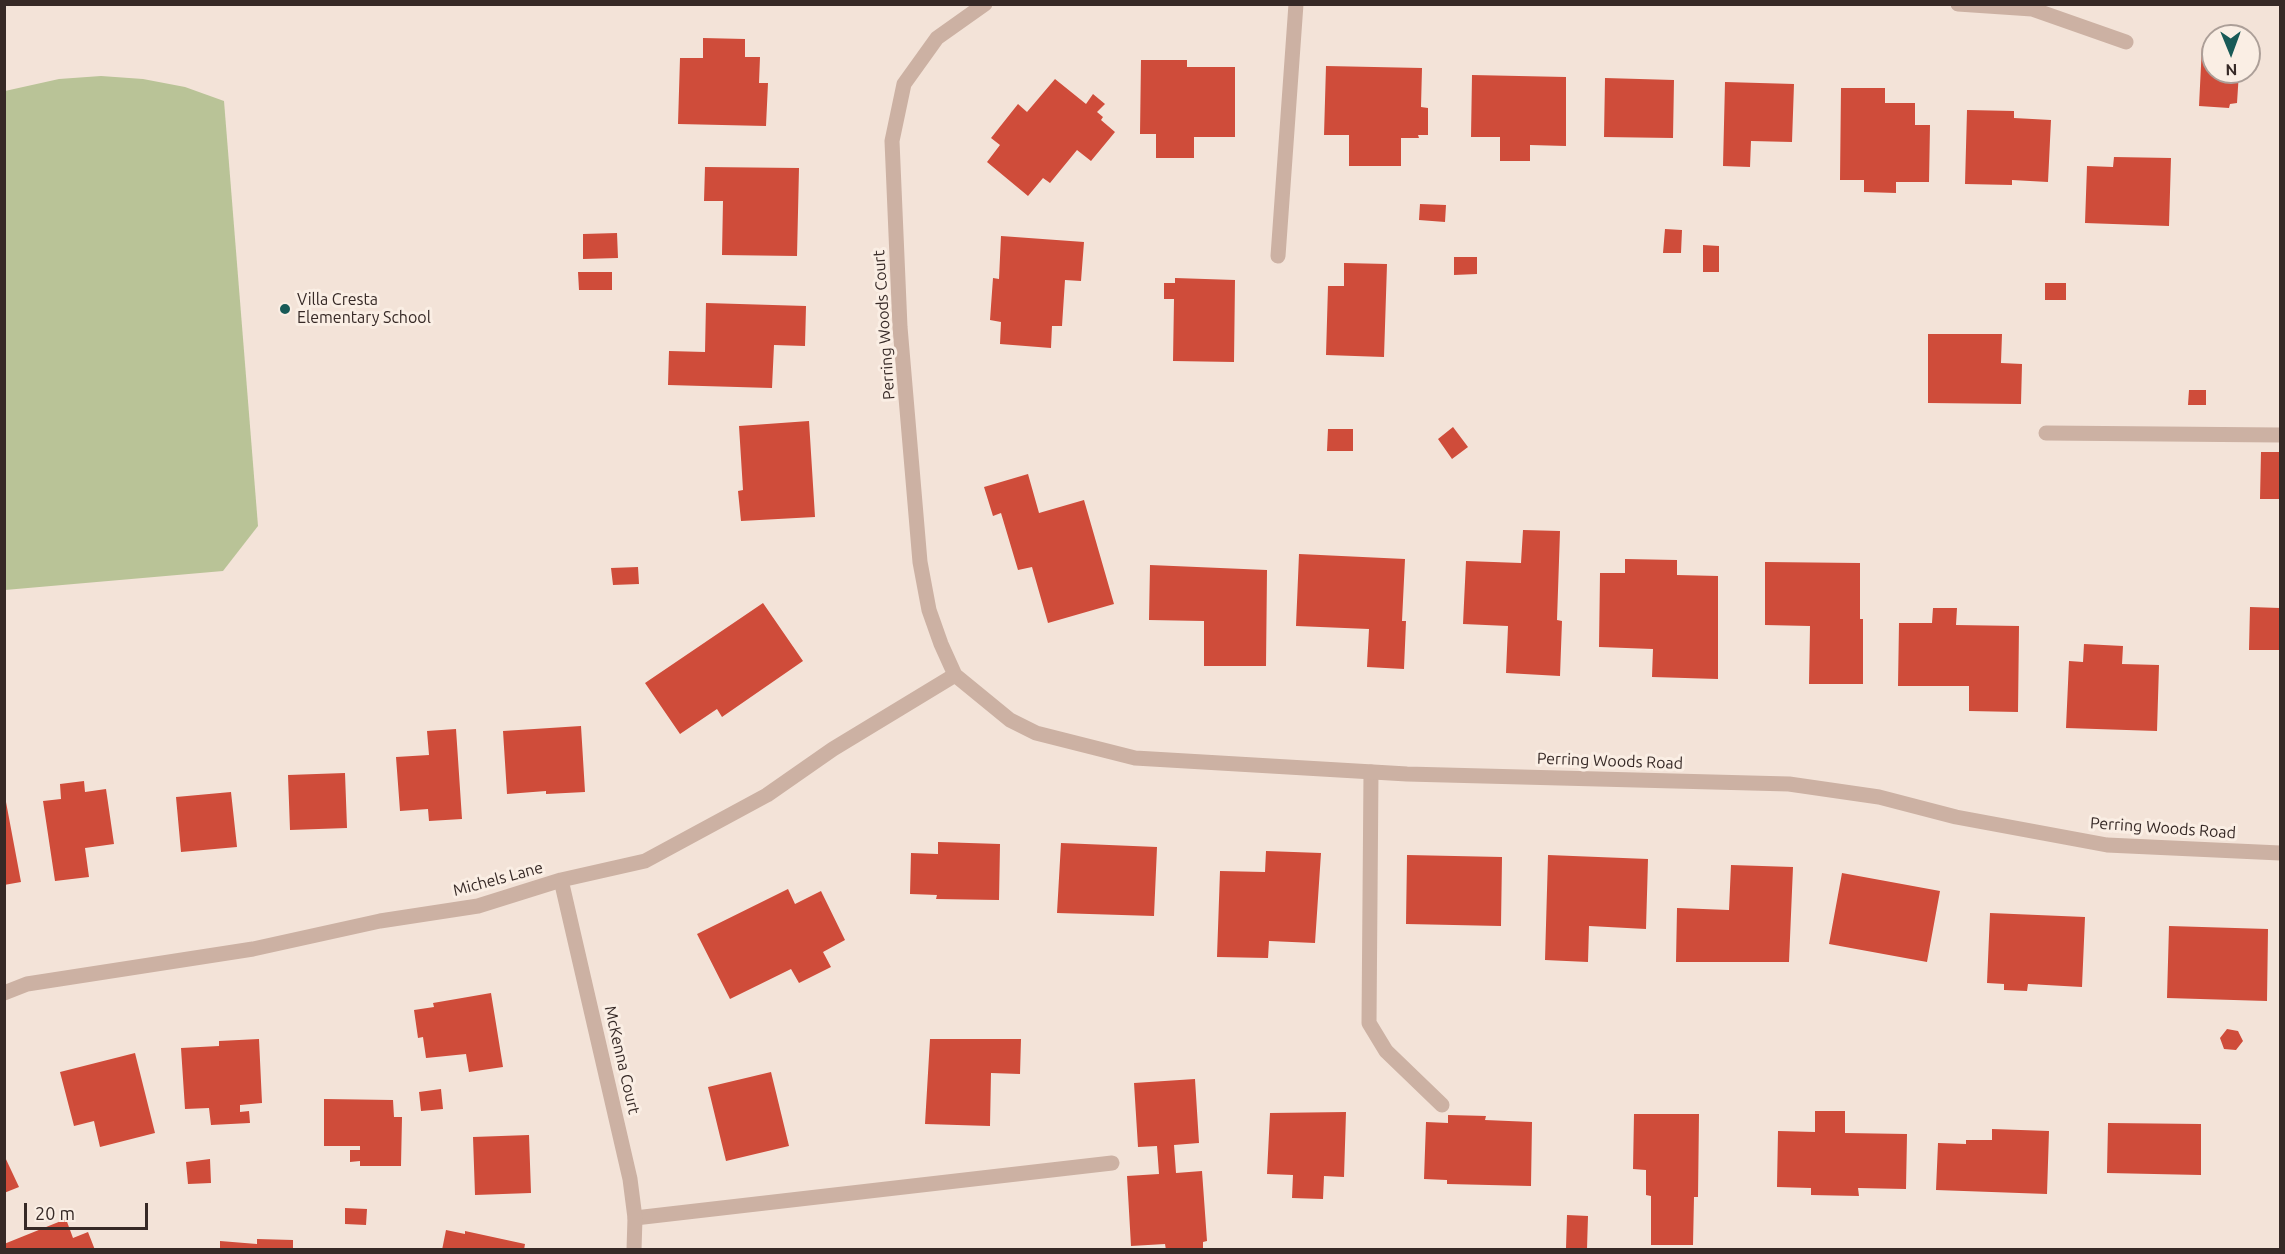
<!DOCTYPE html>
<html>
<head>
<meta charset="utf-8">
<style>
	body { margin:0 }
	#map { position:relative; width:2285px; height:1254px; overflow:hidden; background:#f3e3d8; font-family:Ubuntu,sans-serif }
	canvas { display:block }
	.frame { position:absolute; inset:0; border:6px solid #362926; pointer-events:none }
	.north { position:absolute; left:2201px; top:24px; width:60px; height:60px; box-sizing:border-box; background:#faeee4; border:2px solid #ac9f98; border-radius:50%; rotate:179deg; font-size:16px; font-weight:700; line-height:24px; text-align:center; color:#362926 }
	.north::after { content:''; display:block; margin:auto; width:21px; height:27px; background:#185a57; clip-path:polygon(50% 0,100% 100%,50% 72%,0 100%) }
	.scale { position:absolute; left:24px; top:1203px; width:124px; height:27px; box-sizing:border-box; border:3px solid #362926; border-top:0; padding-left:8px; font-size:18px; line-height:21px; white-space:nowrap; color:#362926; -webkit-text-stroke:4px #faeee4; paint-order:stroke }
</style>
</head>
<body>
<div id="map">
<canvas width="2285" height="1254"></canvas>
<div class="frame"></div>
<div class="north">N</div>
<div class="scale">20 m</div>
</div>
<script>
const ctx = document.querySelector('canvas').getContext('2d');
ctx.lineJoin = 'round';
function fill(path, color) { ctx.fillStyle = color; ctx.fill(path, 'evenodd'); }
const shape = rows => new Path2D(rows.map(r => 'M' + r).join(''));
function stroke(path, color, width, dash) { ctx.strokeStyle = color; ctx.lineWidth = width; ctx.lineCap = dash ? 'butt' : 'round'; ctx.setLineDash(dash || []); ctx.stroke(path); }
function write(font, color, halo, rows, align = 'center') {
  ctx.font = font + ' Ubuntu,sans-serif'; ctx.lineWidth = 6; ctx.setLineDash([]); ctx.textBaseline = 'middle'; ctx.strokeStyle = halo; ctx.fillStyle = color; for (const [text, x, y, turn = 0] of rows) {
    ctx.save(); ctx.translate(x, y); ctx.rotate((+turn || 0) * Math.PI / 180); ctx.textAlign = isNaN(turn) ? turn : align; if (halo) ctx.strokeText(text, 0, 0); ctx.fillText(text, 0, 0); ctx.restore();
  }
}
fill(shape([
	[101,76,143,79,185,87,224,101,258,526,223,571,5,590,5,91,59,79]
]), '#b9c397');
fill(shape([
	[703,38,745,39,745,57,760,57,759,83,768,83,766,126,678,124,680,58,703,58],
	[2202,46,2213,46,2213,72,2239,72,2237,103,2230,104,2229,108,2199,106],
	[1141,60,1187,60,1187,67,1235,67,1235,137,1194,137,1194,158,1156,158,1156,134,1140,134],
	[1326,66,1422,68,1421,107,1428,108,1428,135,1418,135,1419,138,1401,138,1401,166,1349,166,1349,135,1324,135],
	[1472,75,1566,77,1566,146,1530,145,1530,161,1500,161,1500,137,1471,137],
	[1605,78,1674,80,1673,138,1604,137],
	[1055,79,1086,104,1093,94,1105,104,1097,112,1103,117,1101,120,1115,132,1091,161,1077,150,1050,183,1043,178,1028,196,987,162,1000,145,991,138,1018,104,1027,112],
	[1725,82,1794,84,1792,142,1751,141,1750,167,1723,166],
	[1841,88,1885,88,1885,103,1915,103,1915,125,1930,125,1929,182,1896,182,1896,193,1864,192,1864,180,1840,180],
	[1967,110,2014,111,2014,118,2051,120,2048,182,2012,180,2012,185,1965,184],
	[2114,157,2171,158,2169,226,2085,223,2087,166,2113,167],
	[705,167,799,168,797,256,722,255,723,201,704,201],
	[1420,204,1446,205,1445,222,1419,220],
	[1665,229,1682,230,1681,253,1663,253],
	[617,233,618,258,583,259,583,234],
	[1001,236,1084,242,1081,281,1065,280,1062,326,1052,326,1051,348,1000,344,1001,322,990,320,993,278,999,279],
	[1703,245,1719,246,1719,272,1703,272],
	[1454,257,1477,257,1477,274,1454,275],
	[1344,263,1387,264,1384,357,1326,355,1328,286,1344,286],
	[578,272,612,272,612,290,579,290],
	[1175,278,1235,280,1234,362,1173,361,1174,299,1164,299,1164,283,1175,283],
	[2045,283,2066,283,2066,300,2045,300],
	[706,303,806,306,805,346,774,345,772,388,668,385,669,351,705,352],
	[1928,334,2002,334,2001,363,2022,364,2021,404,1928,403],
	[2189,390,2206,390,2206,405,2188,405],
	[809,421,815,517,741,521,738,491,743,490,739,426],
	[1453,427,1468,447,1452,459,1438,439],
	[1328,429,1353,429,1353,451,1327,451],
	[2261,452,2280,452,2280,499,2260,499],
	[1028,474,1039,513,1084,500,1114,604,1048,623,1032,567,1018,570,1001,513,993,516,984,487],
	[1523,530,1560,531,1557,620,1562,621,1560,676,1506,673,1508,626,1463,624,1466,561,1521,563],
	[1299,554,1405,559,1402,621,1406,621,1404,669,1367,667,1369,629,1296,626],
	[1625,559,1677,560,1677,575,1718,576,1718,679,1652,677,1653,649,1599,647,1600,573,1625,573],
	[1765,562,1860,563,1860,619,1863,619,1863,684,1809,684,1810,626,1765,625],
	[1150,565,1267,570,1266,666,1204,666,1204,621,1149,620],
	[638,567,639,584,613,585,611,568],
	[763,603,803,661,722,717,717,709,680,734,645,683],
	[2250,607,2280,608,2280,650,2249,650],
	[1933,608,1957,608,1956,625,2019,626,2018,712,1969,711,1969,686,1898,686,1899,623,1932,623],
	[2084,644,2123,646,2122,664,2159,665,2157,731,2066,728,2069,661,2083,662],
	[581,726,585,792,546,794,546,791,507,794,503,731],
	[456,729,462,819,429,821,428,809,400,811,396,757,429,755,427,731],
	[345,773,347,828,290,830,288,775],
	[84,781,85,792,106,789,114,844,85,848,89,877,55,881,43,801,61,799,60,784],
	[231,792,237,847,181,852,176,797],
	[4,802,6,802,21,882,4,885],
	[938,842,1000,844,999,900,936,899,937,895,910,894,911,853,938,854],
	[1061,843,1157,847,1154,916,1057,913],
	[1266,851,1321,853,1315,943,1269,941,1268,958,1217,957,1220,871,1265,872],
	[1407,855,1502,857,1501,926,1406,924],
	[1548,855,1648,859,1646,929,1589,926,1588,962,1545,960],
	[1731,865,1793,867,1789,962,1676,962,1677,908,1729,910],
	[1842,873,1940,891,1927,962,1829,944],
	[788,889,795,904,821,891,845,940,823,952,831,967,799,983,791,969,730,999,697,934],
	[1990,913,2085,917,2082,987,2028,984,2027,991,2004,990,2004,984,1987,983],
	[2169,926,2268,929,2267,1001,2167,998],
	[491,993,503,1067,469,1072,466,1054,426,1058,423,1037,418,1038,414,1010,434,1007,433,1003],
	[2227,1029,2238,1031,2243,1041,2236,1050,2224,1049,2220,1038],
	[259,1039,262,1103,240,1105,240,1112,249,1111,250,1123,211,1125,209,1108,185,1109,181,1048,219,1046,219,1041],
	[930,1039,1021,1039,1020,1074,991,1073,990,1126,925,1124],
	[135,1053,155,1133,100,1147,94,1121,74,1126,60,1072],
	[771,1072,789,1146,726,1161,708,1087],
	[1195,1079,1199,1143,1174,1145,1176,1173,1202,1171,1207,1241,1203,1242,1203,1250,1166,1250,1165,1244,1131,1246,1127,1176,1159,1174,1157,1146,1138,1147,1134,1083],
	[441,1089,443,1109,421,1111,419,1092],
	[324,1099,393,1100,394,1117,402,1117,401,1166,360,1166,360,1161,350,1162,350,1150,360,1150,360,1146,324,1146],
	[1815,1111,1845,1111,1845,1133,1907,1134,1906,1189,1858,1188,1859,1196,1811,1195,1811,1188,1777,1187,1778,1131,1815,1132],
	[1346,1112,1344,1177,1324,1176,1323,1199,1292,1198,1293,1175,1267,1174,1270,1113],
	[1634,1114,1699,1114,1698,1197,1694,1197,1693,1245,1651,1245,1651,1196,1646,1195,1646,1170,1633,1169],
	[1448,1115,1486,1116,1485,1120,1532,1122,1531,1186,1447,1184,1447,1180,1424,1179,1426,1122,1448,1123],
	[2108,1123,2201,1124,2201,1175,2107,1173],
	[1992,1129,2049,1131,2047,1194,1936,1190,1938,1143,1966,1144,1966,1140,1992,1140],
	[529,1135,531,1193,475,1195,473,1137],
	[4,1155,19,1187,4,1193],
	[210,1159,211,1183,188,1184,186,1162],
	[345,1208,367,1209,366,1225,345,1224],
	[1567,1215,1588,1216,1587,1249,1566,1248],
	[66,1219,73,1238,88,1232,95,1250,4,1250,4,1244],
	[446,1230,465,1234,465,1231,525,1244,524,1250,442,1250],
	[257,1239,293,1240,293,1250,220,1250,220,1241,257,1244]
]), '#cf4c3a');
stroke(shape([
	[1278,256,1296,4],
	[2046,433,2280,435],
	[1371,772,1369,1023,1386,1051,1442,1105],
	[635,1218,1112,1163]
]), '#ccb1a3', 15);
stroke(shape([
	[985,4,937,38,904,84,892,141,900,327,920,562,929,610,941,644,955,675,1010,720,1036,733,1135,758,1407,774,1789,784,1879,797,1956,817,2107,845,2280,853],
	[1958,4,2032,9,2126,42],
	[561,880,630,1179,635,1218,634,1250],
	[4,993,27,984,253,949,380,921,478,906,561,880,645,861,767,795,833,749,955,675]
]), '#ccb1a3', 15);
for (const [x, y, r, color] of [
	[285,309,6,"#185a57"]
]) { const dot = new Path2D(); dot.arc(x, y, r, 0, 2 * Math.PI); ctx.fillStyle = color; ctx.fill(dot); stroke(dot, '#faeee4', 2); }
write('16px', '#362926', '#faeee4', [
	["Villa Cresta",297,300],
	["Elementary School",297,318]
], 'left');
write('16px', '#362926', '#faeee4', [
	["Perring Woods Court",884,325,-94],
	["Perring Woods Road",1610,761,2],
	["Perring Woods Road",2163,828,4],
	["Michels Lane",498,879,-15],
	["McKenna Court",622,1060,77]
]);
</script>
</body>
</html>
